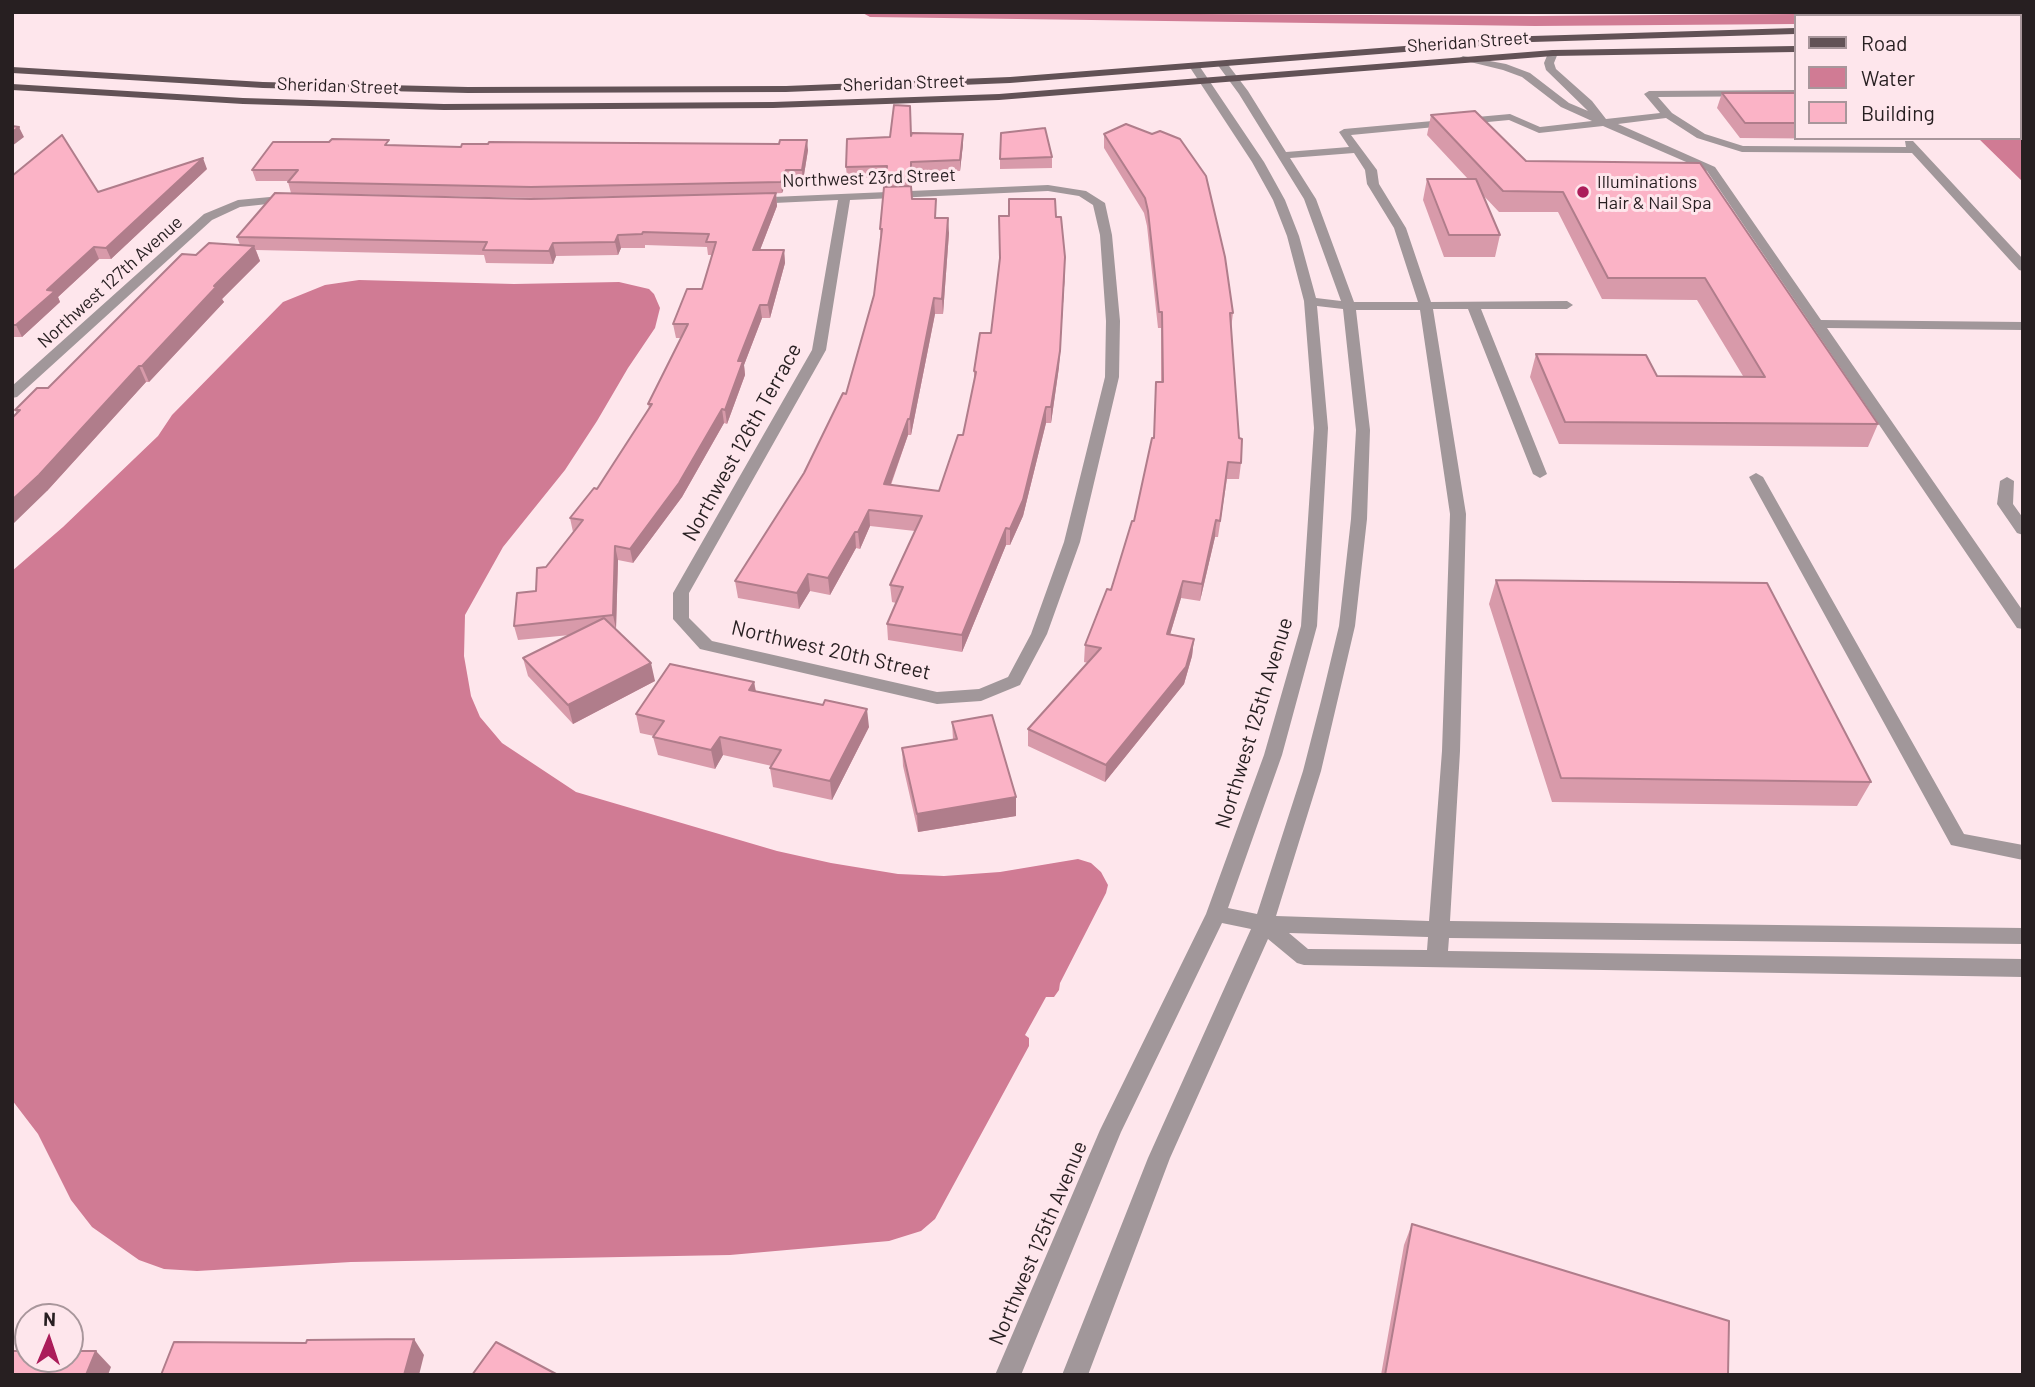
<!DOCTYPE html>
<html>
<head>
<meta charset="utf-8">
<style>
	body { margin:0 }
	#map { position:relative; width:2035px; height:1387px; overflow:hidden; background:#fee6ec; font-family:Barlow,sans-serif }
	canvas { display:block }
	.frame { position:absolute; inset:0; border:14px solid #271f21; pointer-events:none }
	.legend { position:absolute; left:1794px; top:14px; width:228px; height:126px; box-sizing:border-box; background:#fee6ec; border:2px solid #a8969b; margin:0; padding:9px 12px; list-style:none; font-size:21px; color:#271f21 }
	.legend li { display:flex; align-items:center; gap:14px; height:35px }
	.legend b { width:35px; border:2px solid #a8969b }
	.north { position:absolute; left:14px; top:1303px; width:70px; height:70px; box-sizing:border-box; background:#fee6ec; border:2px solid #a8969b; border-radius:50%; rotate:2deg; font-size:19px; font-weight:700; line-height:28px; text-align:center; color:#271f21 }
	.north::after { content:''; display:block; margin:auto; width:24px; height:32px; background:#ab1d5a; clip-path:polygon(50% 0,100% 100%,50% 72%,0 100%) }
</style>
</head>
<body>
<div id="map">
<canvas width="2035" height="1387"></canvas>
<div class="frame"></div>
<ul class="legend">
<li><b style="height:9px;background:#625256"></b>Road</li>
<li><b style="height:19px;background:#d07b94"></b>Water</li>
<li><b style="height:19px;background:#fbb3c6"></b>Building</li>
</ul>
<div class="north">N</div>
</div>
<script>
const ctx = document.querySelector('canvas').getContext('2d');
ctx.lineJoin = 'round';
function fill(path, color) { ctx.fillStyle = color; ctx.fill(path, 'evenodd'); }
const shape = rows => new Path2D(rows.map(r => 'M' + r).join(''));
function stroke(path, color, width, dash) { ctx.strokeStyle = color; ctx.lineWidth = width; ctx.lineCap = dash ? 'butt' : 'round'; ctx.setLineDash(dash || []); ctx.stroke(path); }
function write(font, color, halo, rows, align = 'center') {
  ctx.font = font + ' Barlow,sans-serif'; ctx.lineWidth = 6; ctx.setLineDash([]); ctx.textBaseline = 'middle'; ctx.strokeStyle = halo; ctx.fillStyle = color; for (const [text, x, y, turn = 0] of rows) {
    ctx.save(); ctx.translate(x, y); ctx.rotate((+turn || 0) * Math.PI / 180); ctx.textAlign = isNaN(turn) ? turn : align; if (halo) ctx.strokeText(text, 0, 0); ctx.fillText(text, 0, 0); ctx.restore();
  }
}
fill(shape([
	[2019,105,2023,107,2023,182,1978,138,2019,138],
	[359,280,514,284,619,282,649,289,654,294,660,308,655,328,628,368,597,421,565,470,503,547,465,615,464,656,471,696,480,717,502,743,576,792,777,851,831,863,898,874,944,876,1000,872,1078,859,1091,863,1101,872,1108,885,1106,893,1060,983,1059,990,1054,997,1046,997,1025,1035,1029,1038,1029,1046,935,1219,921,1231,889,1241,730,1255,351,1262,197,1271,164,1269,139,1260,92,1227,71,1200,38,1134,12,1100,12,571,63,527,158,436,172,415,283,302,325,285]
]), '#d07b94');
fill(shape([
	[861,12,1535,16,1795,14,1802,16,1795,16,1795,24,1535,26,870,17,861,12],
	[1878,12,1897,12,1900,16,1881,16,1878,12]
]), '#d07b94');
fill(shape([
	[1553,50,1558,53,1554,63,1556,69,1592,101,1606,119,1660,113,1644,94,1649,91,1795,90,1795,96,1658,97,1672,113,1705,134,1743,146,1906,147,1905,141,1913,141,2023,259,2023,271,2019,270,1912,153,1742,152,1697,138,1666,118,1618,124,1715,167,1821,320,2023,322,2023,330,1827,328,2023,611,2023,629,2017,628,1707,171,1603,126,1539,133,1509,120,1351,135,1377,170,1379,184,1406,228,1431,302,1567,301,1573,305,1567,309,1481,309,1547,474,1540,478,1533,474,1468,309,1433,309,1466,514,1460,751,1450,921,2023,928,2023,944,1449,938,1448,951,2023,959,2023,977,1304,965,1297,963,1268,939,1170,1158,1088,1375,1062,1375,1148,1158,1251,929,1222,923,1121,1132,1021,1375,995,1375,1100,1130,1206,914,1264,755,1301,626,1314,428,1304,301,1287,236,1273,200,1252,162,1189,66,1198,64,1264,162,1285,200,1299,236,1316,298,1341,301,1304,199,1239,94,1217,64,1218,62,1226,62,1248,91,1286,152,1349,147,1339,132,1344,129,1510,114,1540,127,1592,121,1561,107,1522,77,1503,70,1458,59,1463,56,1506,64,1530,73,1569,103,1588,111,1546,70,1544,63,1549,51,1553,50],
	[1354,153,1365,170,1367,184,1394,228,1418,302,1354,302,1316,199,1290,158,1354,153],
	[1317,306,1343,309,1356,430,1351,519,1339,626,1321,701,1303,771,1257,914,1228,908,1282,755,1317,626,1328,428,1317,306],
	[1356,310,1420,310,1450,514,1442,751,1429,921,1276,916,1321,771,1355,626,1367,519,1370,430,1356,310],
	[1289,933,1428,937,1427,950,1308,949,1289,933],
	[1048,185,1086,191,1105,203,1112,235,1120,321,1119,377,1080,542,1047,634,1020,685,981,701,937,704,700,649,673,619,673,593,812,350,838,200,753,204,747,200,749,198,1048,185],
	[1048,191,1079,196,1093,205,1100,235,1106,321,1105,377,1064,542,1031,634,1008,677,979,689,937,692,712,641,689,618,689,593,826,350,850,200,1048,191],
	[291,195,295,197,295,201,240,207,212,220,17,397,12,398,12,386,204,214,238,200,291,195],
	[1756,473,1763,477,1964,834,2023,845,2023,860,1951,845,1749,477,1756,473],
	[2007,477,2014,481,2013,504,2023,518,2023,535,2017,533,1997,504,2000,481,2007,477]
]), '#a1979a');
fill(shape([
	[1795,28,1795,34,1532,42,1010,83,786,92,468,93,263,88,12,73,12,67,263,82,468,87,786,86,1010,77,1532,36,1795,28],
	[2019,28,2023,28,2023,34,2019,34,2019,28],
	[1795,46,1795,52,1553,56,999,100,773,108,444,110,243,104,12,90,12,84,243,98,444,104,773,102,999,94,1553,50,1795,46]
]), '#625256');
fill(shape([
	[1968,12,1981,12,1984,16,1971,16,1968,12],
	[2019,47,2023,48,2023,58,2019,57,2019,47]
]), '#4c3a3f');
fill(shape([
	[1722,93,1795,93,1795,138,1872,138,1872,139,1740,138,1717,108],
	[1431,115,1526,161,1700,163,1878,424,1868,447,1559,444,1530,377,1536,354,1657,376,1743,376,1697,300,1602,299,1558,212,1499,212,1482,194,1500,235,1495,257,1444,257,1423,200,1427,179,1468,179,1427,135],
	[963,134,963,144,960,171,912,172,912,199,936,218,949,233,943,314,935,314,911,435,908,435,891,485,939,491,963,435,974,383,974,371,991,333,1056,217,1065,272,1059,367,1051,423,1046,423,1023,516,1010,545,1006,545,962,652,888,640,887,624,896,603,892,602,890,585,915,531,870,526,860,549,856,548,830,595,810,591,799,609,738,598,735,581,804,473,846,394,874,295,881,243,880,229,886,187,886,177,847,178,846,167,911,135],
	[1104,134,1233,313,1231,329,1241,463,1239,479,1227,479,1218,537,1215,537,1200,601,1181,598,1170,635,1194,639,1192,656,1184,684,1105,782,1028,746,1028,729,1088,663,1084,662,1085,645,1111,590,1134,521,1154,438,1156,382,1161,382,1161,328,1158,328,1147,226,1144,213,1104,148],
	[391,145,461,147,808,150,803,181,787,181,782,193,534,198,291,193,288,182,289,181,256,181,252,170],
	[1052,157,1052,168,1000,169,1000,159],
	[207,169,111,259,99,259,58,297,60,302,22,337,12,337,12,176,98,192],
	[776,193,777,206,760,250,784,250,785,263,770,318,762,318,744,365,745,375,727,424,724,423,682,497,633,563,618,560,616,629,655,681,573,724,528,676,523,658,570,635,518,640,514,626,536,591,546,567,573,532,570,518,597,489,649,408,648,404,681,338,676,338,673,324,702,289,712,255,708,255,707,247,645,245,645,248,621,248,618,255,556,256,553,264,486,263,484,255,256,250,260,261,222,299,224,302,149,382,146,382,47,491,15,410,48,388,196,255,240,245,237,237,531,199],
	[1496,580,1871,782,1857,806,1552,802,1489,604],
	[754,682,756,691,869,727,832,800,773,787,770,768,772,766,723,755,715,769,658,755,653,737,654,736,640,733,636,714],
	[952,722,1016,797,1016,816,918,832,903,766,902,748,953,740],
	[1412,1224,1728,1375,1381,1375,1404,1245]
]), '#d89aaa');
fill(shape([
	[19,127,24,137,12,146,12,132],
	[963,134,963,144,960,171,960,160],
	[807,140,808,150,803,181,802,170],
	[203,158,207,169,111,259,106,248],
	[786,170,787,181,782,193,781,182],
	[776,193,777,206,755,263,753,250],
	[948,218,949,233,943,314,942,299],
	[618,235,621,248,618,255,615,242],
	[553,243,556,256,553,264,549,251],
	[254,246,260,261,222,299,224,302,149,382,142,366,214,286],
	[94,247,99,259,58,297,60,302,22,337,16,325,47,290],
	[784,250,785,263,770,318,768,305],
	[1065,272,1059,367,1051,423,1051,407],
	[934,298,935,314,911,435,910,419],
	[760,305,762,318,744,365,745,375,727,424,725,410,738,361],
	[139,366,146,382,47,491,12,525,12,500],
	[1046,407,1046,423,1023,516,1010,545,1010,529],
	[722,409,724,423,682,497,633,563,630,549],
	[908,419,908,435,885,500,884,484],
	[869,510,870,526,860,549,858,532],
	[1216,520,1215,537,1200,601,1202,584],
	[1006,528,1006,545,962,652,962,635],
	[855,532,856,548,830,595,828,578],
	[615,546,618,560,616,629,613,615],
	[808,574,810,591,799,609,797,593],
	[1183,581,1181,598,1165,651,1167,634],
	[1194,639,1192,656,1184,684,1105,782,1106,765],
	[651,663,655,681,573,724,568,705],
	[754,682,757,700,749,690],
	[867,709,869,727,832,800,830,781],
	[720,737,723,755,715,769,711,750],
	[1016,797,1016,816,918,832,917,814],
	[414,1339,424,1355,419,1375,404,1375],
	[96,1351,111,1367,108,1375,86,1375]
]), '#b07d8b');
const building = shape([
	[1722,93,1795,93,1795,123,1745,123,1722,93],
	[894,105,910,106,911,136,912,133,963,134,960,160,911,162,911,178,886,179,887,166,846,167,847,139,890,137,894,105],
	[1475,111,1526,161,1700,163,1878,424,1565,422,1536,354,1646,355,1657,376,1765,377,1705,278,1608,278,1563,192,1503,191,1431,115,1475,111],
	[1126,124,1152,134,1160,131,1180,139,1206,176,1225,257,1233,313,1230,313,1239,438,1242,439,1241,463,1228,462,1220,521,1216,520,1202,584,1183,581,1167,634,1194,639,1186,667,1106,765,1028,729,1101,648,1085,645,1107,589,1111,590,1132,521,1134,521,1152,438,1154,438,1156,382,1163,382,1162,312,1159,312,1148,211,1145,198,1104,134,1126,124],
	[12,126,19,127,12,132,12,126],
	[1045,128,1052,157,1000,159,1001,133,1045,128],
	[62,135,98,192,203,158,106,248,94,247,47,290,55,291,16,325,12,325,12,176,62,135],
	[332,139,389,140,385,145,461,147,462,144,488,144,489,142,779,144,780,140,807,140,802,170,786,170,781,182,531,187,288,182,298,170,252,170,273,142,329,142,332,139],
	[1427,179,1476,179,1500,235,1449,235,1427,179],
	[911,186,912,199,936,199,935,218,948,218,942,299,934,298,910,419,908,419,884,484,939,491,958,435,963,435,976,372,974,371,980,333,991,333,1000,258,999,216,1009,216,1009,199,1055,199,1056,217,1061,217,1065,257,1060,351,1051,407,1046,407,1023,500,1010,529,1006,528,962,635,887,624,903,587,890,585,922,516,869,510,858,532,855,532,828,578,808,574,797,593,735,581,804,473,843,393,846,394,874,295,882,229,880,229,884,187,911,186],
	[275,193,531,199,776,193,753,250,784,250,768,305,760,305,738,361,743,361,725,410,722,409,679,483,630,549,615,546,613,615,514,626,517,593,536,591,537,568,546,567,583,520,570,518,594,488,597,489,652,404,648,404,688,324,673,324,687,289,702,289,716,242,706,242,709,234,643,232,642,234,618,235,615,242,553,243,549,251,483,250,487,242,237,237,275,193],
	[209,243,254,246,214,286,217,286,142,366,139,366,39,475,12,500,12,418,20,410,15,410,37,388,48,388,182,254,196,255,209,243],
	[1496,580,1767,583,1871,782,1561,778,1496,580],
	[604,618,651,663,568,705,523,658,604,618],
	[670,664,754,682,749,690,823,705,825,700,867,709,830,781,770,768,781,750,720,737,711,750,653,737,664,721,636,714,670,664],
	[992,715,1016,797,917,814,902,748,957,739,952,722,992,715],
	[1412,1224,1729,1321,1728,1375,1385,1375,1412,1224],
	[414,1339,404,1375,161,1375,174,1342,306,1343,307,1340,414,1339],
	[496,1342,558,1375,472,1375,496,1342],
	[12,1351,28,1351,28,1359,70,1359,70,1351,96,1351,86,1375,12,1375,12,1351]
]);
fill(building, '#fbb3c6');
stroke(building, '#b07d8b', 2);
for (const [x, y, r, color] of [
	[1583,192,7,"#ab1d5a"]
]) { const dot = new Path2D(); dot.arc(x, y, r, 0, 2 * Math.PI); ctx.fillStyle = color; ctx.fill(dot); stroke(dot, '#fee6ec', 2.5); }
write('18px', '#271f21', '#fee6ec', [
	["Sheridan Street",1468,42,-4],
	["Sheridan Street",904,83,-2],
	["Sheridan Street",338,86,2],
	["Northwest 23rd Street",869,178,-2],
	["Northwest 127th Avenue",110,282,-42]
]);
write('18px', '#271f21', '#fee6ec', [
	["Illuminations",1597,182],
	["Hair & Nail Spa",1597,203]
], 'left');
write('21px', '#271f21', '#fee6ec', [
	["Northwest 126th Terrace",742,442,-61],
	["Northwest 20th Street",831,650,13],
	["Northwest 125th Avenue",1254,723,-73],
	["Northwest 125th Avenue",1038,1243,-67]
]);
</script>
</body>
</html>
